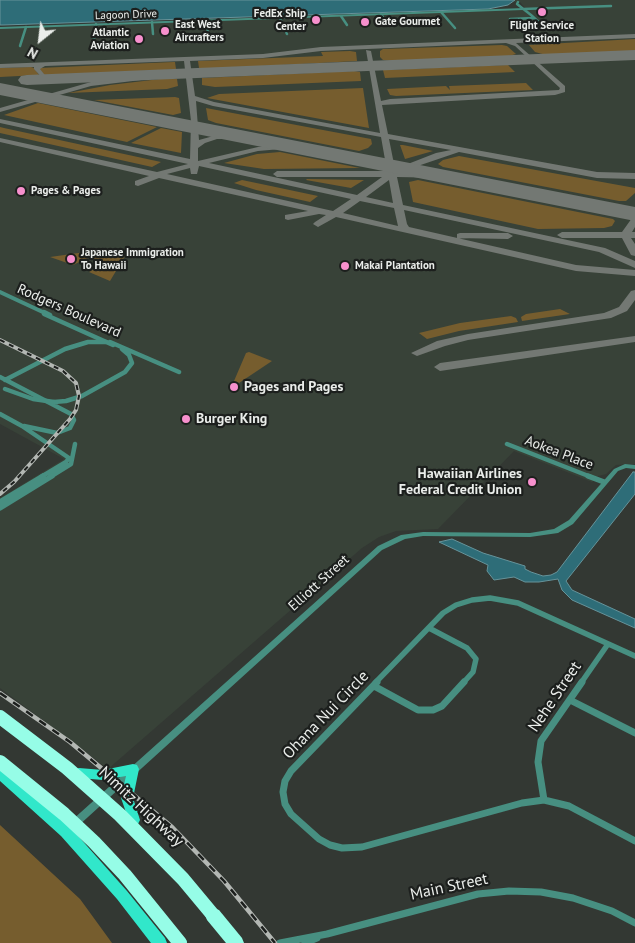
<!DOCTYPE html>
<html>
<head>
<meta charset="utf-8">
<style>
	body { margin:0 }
	#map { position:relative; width:635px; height:943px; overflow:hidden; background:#333833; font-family:"PT Sans",sans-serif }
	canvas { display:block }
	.north { position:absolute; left:15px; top:15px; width:50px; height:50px; -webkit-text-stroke:4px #1c1f1d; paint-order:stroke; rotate:209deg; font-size:14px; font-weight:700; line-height:20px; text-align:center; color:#eaedea }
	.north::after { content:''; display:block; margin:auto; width:18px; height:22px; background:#eaedea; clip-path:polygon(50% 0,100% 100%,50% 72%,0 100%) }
</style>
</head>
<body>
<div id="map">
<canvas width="635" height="943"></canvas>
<div class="north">N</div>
</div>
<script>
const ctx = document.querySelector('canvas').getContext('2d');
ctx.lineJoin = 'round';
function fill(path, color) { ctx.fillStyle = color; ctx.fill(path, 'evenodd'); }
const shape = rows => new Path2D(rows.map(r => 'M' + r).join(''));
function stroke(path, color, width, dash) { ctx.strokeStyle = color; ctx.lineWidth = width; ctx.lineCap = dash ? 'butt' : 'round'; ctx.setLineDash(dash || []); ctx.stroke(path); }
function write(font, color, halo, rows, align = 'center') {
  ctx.font = font + ' "PT Sans",sans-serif'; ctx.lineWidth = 4.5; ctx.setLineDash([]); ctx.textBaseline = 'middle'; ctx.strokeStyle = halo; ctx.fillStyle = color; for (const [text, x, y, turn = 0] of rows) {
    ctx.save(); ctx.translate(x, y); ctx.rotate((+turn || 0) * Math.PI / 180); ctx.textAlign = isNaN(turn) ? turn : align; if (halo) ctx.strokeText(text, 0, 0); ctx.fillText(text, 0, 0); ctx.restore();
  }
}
fill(shape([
	[515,0,635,0,635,464,616,465,606,474,598,476,592,482,514,451,438,529,396,531,379,537,362,548,108,769,0,688,0,498,64,459,0,424,0,28,526,9,520,2,514,2]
]), '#384238');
fill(shape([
	[635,39,635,51,546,55,535,52,529,45],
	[502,45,507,46,516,54,509,56,393,61,383,60,380,57,380,51,383,49],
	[350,51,356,52,357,61,205,69,199,68,198,61,323,56,321,52],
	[173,62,175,62,176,69,165,70,44,75,39,68],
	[508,65,515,72,385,78,383,70],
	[31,67,34,68,39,75,0,77,0,68],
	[354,71,360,72,361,81,215,87,202,85,202,78],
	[160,79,177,79,178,86,167,89,68,93,110,85],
	[526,83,533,90,396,96,390,95,387,89,446,86,450,90,449,86],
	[363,88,369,128,207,98,219,94],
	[175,97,179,98,181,113,173,115,94,100],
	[38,103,157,127,127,142,4,115],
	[206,108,371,139,372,144,368,148,359,151,216,123,208,120],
	[0,127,4,128,161,162,152,167,0,133],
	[161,128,182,132,181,153,131,143],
	[400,145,403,145,433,151,405,159],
	[280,152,360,168,264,169,224,163,257,154],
	[459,156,635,188,635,193,626,201,619,201,443,167,438,164,443,160],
	[242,180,266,185,318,196,310,202,256,190,234,183],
	[306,180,307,179,364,180,351,188],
	[418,180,613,219,615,221,612,226,604,228,538,229,413,202,409,182],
	[107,249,116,249,125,252,123,255,125,256,110,281,89,272,104,264,88,258,73,265,50,257],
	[560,309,570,314,522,321,521,317,526,314],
	[511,316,516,318,518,322,459,331,427,339,419,333,460,323],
	[249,352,272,361,239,383,234,381,246,353],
	[0,825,80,899,112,943,0,943]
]), '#765d2e');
const water = shape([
	[0,0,515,0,508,5,488,9,3,25,0,25,0,0],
	[633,472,635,472,635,494,566,581,572,590,635,619,635,628,572,600,562,590,558,579,539,582,525,582,514,577,494,580,487,571,488,565,439,542,452,539,483,553,525,566,525,569,531,572,543,576,551,575,557,572,633,472]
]);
fill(water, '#2e6d78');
stroke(water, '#66939a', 1);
fill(shape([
	[635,34,635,38,516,43,565,86,565,92,555,95,382,105,388,134,597,172,635,173,635,179,597,178,459,152,403,171,445,173,448,174,448,178,397,177,403,205,605,248,635,261,635,268,599,252,404,210,407,224,409,227,576,265,635,270,635,276,576,271,336,217,318,227,313,224,315,222,326,215,319,214,288,220,285,219,285,215,308,211,159,178,138,186,135,185,135,181,149,176,0,142,0,138,157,172,188,164,0,123,0,119,190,159,191,121,184,61,45,66,40,69,48,79,45,81,34,69,34,67,0,68,0,64,263,54,321,47,635,34],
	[506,43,515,46,560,88,559,90,390,99,381,101,371,51,366,50,380,133,214,102,195,96,190,61,263,58,321,51,506,43],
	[196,101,213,106,381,137,387,171,277,171,273,174,277,177,382,177,357,195,209,163,258,151,281,149,309,151,310,149,306,147,281,145,258,147,198,161,198,148,205,143,217,139,248,139,252,137,248,135,217,135,199,140,196,101],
	[389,139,451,150,436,153,395,169,389,139],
	[199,166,351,199,333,211,167,174,190,168,191,174,197,174,199,166],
	[389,180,393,203,366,197,389,180],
	[360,201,394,208,398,226,343,213,360,201],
	[181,72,183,73,183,75,91,86,0,112,0,108,91,82,181,72],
	[635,217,635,227,632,232,635,232,635,238,631,238,635,244,635,256,631,255,622,238,562,238,557,235,562,232,622,232,632,218,635,217],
	[460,233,508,233,513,236,508,239,457,238,457,234,460,233],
	[635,290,635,300,627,311,611,318,468,340,445,346,417,356,411,353,437,341,468,334,604,313,619,307,631,291,635,290],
	[635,336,635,342,440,371,434,367,440,363,635,336]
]), '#737873');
fill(shape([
	[635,50,635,60,27,85,21,84,18,80,21,76,27,75,635,50],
	[0,83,635,207,635,221,0,95,0,83]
]), '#737873');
stroke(shape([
	[518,2,517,4,531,15,541,24,519,25,510,19,534,18],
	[523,9,611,6],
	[441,12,455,28],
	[381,14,384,19],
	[341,16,347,25],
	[280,18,287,34],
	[206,21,209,38],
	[152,22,153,34],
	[93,45,96,24],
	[20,46,26,27]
]), '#478f81', 2.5);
stroke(shape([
	[0,292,47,314]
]), '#478f81', 4);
stroke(shape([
	[44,312,50,315],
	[110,342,179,372],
	[0,377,71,414,74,420,70,428,57,433,24,426],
	[5,380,65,349,88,342,106,342],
	[54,402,66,401,82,396,125,372,132,363,129,355,122,349],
	[0,414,22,426,69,458,66,462,41,477],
	[507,444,591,477],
	[50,477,71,464,75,444]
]), '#478f81', 4.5);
stroke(shape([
	[588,476,604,482],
	[0,502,43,476],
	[0,508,52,476],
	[429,628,467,648,476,659,473,672,463,683],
	[375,683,443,613,456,605,472,600,490,598,518,603,635,656],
	[581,683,608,644]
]), '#478f81', 5.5);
stroke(shape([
	[377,682,291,771,285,781,283,792,285,804,291,814,319,839,330,845,342,848,362,847,522,803,544,800,569,806,635,841],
	[374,686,418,710,433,710,442,706,464,682],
	[570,700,635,733],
	[544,800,538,762,541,741,582,682],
	[280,943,327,934,478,894,509,891,541,892,573,898,612,911,635,923],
	[305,943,317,938]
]), '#478f81', 7);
fill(shape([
	[524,8,523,10,0,29,0,27,524,8],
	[625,464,635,465,635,469,626,468,618,471,573,524,558,533,530,537,423,536,405,539,382,550,77,827,74,828,71,827,69,824,71,821,378,546,401,535,423,532,530,533,554,529,569,520,614,469,625,464]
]), '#478f81');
fill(shape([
	[133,764,137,765,139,769,133,798,140,820,138,824,134,826,130,824,121,798,126,776,103,780,79,778,75,777,73,773,75,769,79,768,103,770,133,764],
	[0,769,4,770,71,828,127,891,165,938,167,943,151,943,117,899,61,836,0,781,0,769]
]), '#31e7ca');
fill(shape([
	[213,908,219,910,242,938,244,943,226,943,207,920,205,915,207,910,213,908]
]), '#96fde7');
const railFar1 = shape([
	[0,340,63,371,76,383,79,396,76,410,70,419,14,482,0,494]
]);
const rail = shape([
	[0,693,70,742,172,827,224,881,275,943]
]);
stroke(railFar1, '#b3b7b3', 4);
stroke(rail, '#b3b7b3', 4.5);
stroke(railFar1, '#1c1f1d', 2, [5]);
stroke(rail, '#1c1f1d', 2.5, [8]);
stroke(shape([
	[44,314,113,345],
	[5,389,33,399,54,402]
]), '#478f81', 4.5);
stroke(shape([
	[0,717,67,768,120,815,183,879,213,915],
	[0,762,64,814,94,842,125,875,180,943]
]), '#96fde7', 14);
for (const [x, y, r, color] of [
	[542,12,5,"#f790cd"],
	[316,20,5,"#f790cd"],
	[365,22,5,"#f790cd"],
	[165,31,5,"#f790cd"],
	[139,39,5,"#f790cd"],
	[21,191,5,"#f790cd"],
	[71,259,5,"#f790cd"],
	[345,266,5,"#f790cd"],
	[234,387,5,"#f790cd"],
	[186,419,5,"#f790cd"],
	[532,482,5,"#f790cd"]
]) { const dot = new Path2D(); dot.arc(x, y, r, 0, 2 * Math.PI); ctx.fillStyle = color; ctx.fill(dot); stroke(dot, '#1c1f1d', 2); }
write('bold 11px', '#eaedea', '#1c1f1d', [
	["FedEx Ship",306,14,"right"],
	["Center",306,27,"right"],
	["Gate Gourmet",375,22],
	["East West",175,25],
	["Aircrafters",175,38],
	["Flight Service",542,26,"center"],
	["Station",542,39,"center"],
	["Atlantic",129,33,"right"],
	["Aviation",129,46,"right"],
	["Pages & Pages",31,191],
	["Japanese Immigration",81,253],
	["To Hawaii",81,266],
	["Makai Plantation",355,266]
], 'left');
write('11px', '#eaedea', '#1c1f1d', [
	["Lagoon Drive",126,15,-2]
]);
write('14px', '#eaedea', '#1c1f1d', [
	["Rodgers Boulevard",69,311,24],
	["Aokea Place",559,453,21],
	["Elliott Street",319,583,-42]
]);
write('bold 14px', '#eaedea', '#1c1f1d', [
	["Pages and Pages",244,387],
	["Burger King",196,419],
	["Hawaiian Airlines",522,474,"right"],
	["Federal Credit Union",522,490,"right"]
], 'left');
write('16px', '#eaedea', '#1c1f1d', [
	["Nehe Street",555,697,-56],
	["Ohana Nui Circle",326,715,-46],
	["Nimitz Highway",141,807,43],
	["Main Street",449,887,-12]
]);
</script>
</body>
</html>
